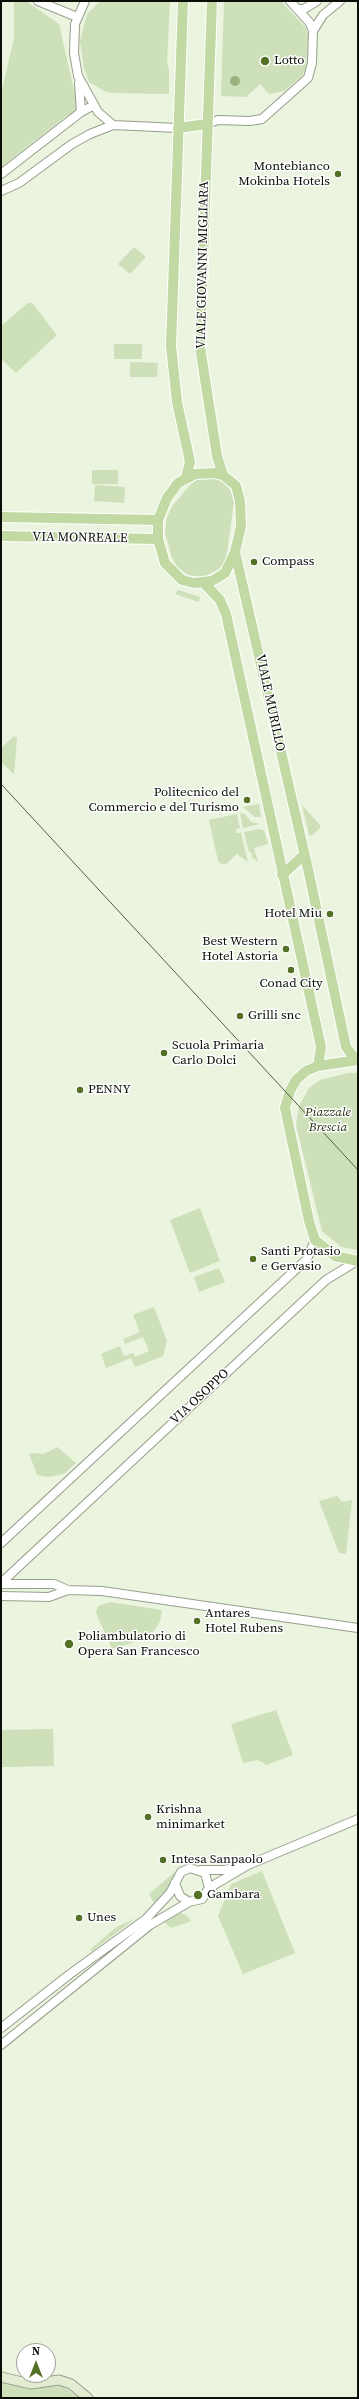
<!DOCTYPE html>
<html>
<head>
<meta charset="utf-8">
<style>
	body { margin:0 }
	#map { position:relative; width:359px; height:2399px; overflow:hidden; background:#eaf4df; font-family:"Source Serif 4",serif }
	canvas { display:block }
	.frame { position:absolute; inset:0; border:2px solid #0c0f08; pointer-events:none }
	.north { position:absolute; left:16px; top:2343px; width:40px; height:40px; box-sizing:border-box; background:#fff; border:1px solid #9e9f9c; border-radius:50%; rotate:0deg; font-size:11px; font-weight:700; line-height:16px; text-align:center; color:#0c0f08 }
	.north::after { content:''; display:block; margin:auto; width:14px; height:18px; background:#537025; clip-path:polygon(50% 0,100% 100%,50% 72%,0 100%) }
</style>
</head>
<body>
<div id="map">
<canvas width="359" height="2399"></canvas>
<div class="frame"></div>
<div class="north">N</div>
</div>
<script>
const ctx = document.querySelector('canvas').getContext('2d');
ctx.lineJoin = 'round';
function fill(path, color) { ctx.fillStyle = color; ctx.fill(path, 'evenodd'); }
const shape = rows => new Path2D(rows.map(r => 'M' + r).join(''));
function stroke(path, color, width, dash) { ctx.strokeStyle = color; ctx.lineWidth = width; ctx.lineCap = dash ? 'butt' : 'round'; ctx.setLineDash(dash || []); ctx.stroke(path); }
function write(font, color, halo, rows, align = 'center') {
  ctx.font = font + ' "Source Serif 4",serif'; ctx.lineWidth = 3; ctx.setLineDash([]); ctx.textBaseline = 'middle'; ctx.strokeStyle = halo; ctx.fillStyle = color; for (const [text, x, y, turn = 0] of rows) {
    ctx.save(); ctx.translate(x, y); ctx.rotate((+turn || 0) * Math.PI / 180); ctx.textAlign = isNaN(turn) ? turn : align; if (halo) ctx.strokeText(text, 0, 0); ctx.fillText(text, 0, 0); ctx.restore();
  }
}
fill(shape([
	[14,1,26,1,59,24,73,86,85,106,65,117,1,167,1,94,14,38],
	[100,1,170,1,167,62,169,71,169,94,111,93,104,91,89,82,84,68,80,41,87,14],
	[224,1,281,1,306,28,308,36,306,68,302,76,284,91,269,94,260,84,246,97,221,96],
	[134,247,146,257,130,274,118,264],
	[28,303,32,303,57,335,16,373,1,359,1,326],
	[114,344,142,344,142,359,114,359],
	[130,362,158,363,157,377,130,377],
	[92,470,118,470,118,484,92,484],
	[199,479,214,478,224,483,230,489,234,502,226,560,219,569,203,577,188,575,177,567,172,558,165,532,167,517,173,505,192,483],
	[95,485,125,487,124,503,94,501],
	[178,590,200,597,199,602,175,594],
	[14,736,17,738,14,774,1,762,1,748],
	[259,804,261,817,255,817,243,807],
	[302,805,320,825,320,828,311,836,309,835],
	[240,813,245,814,251,822,260,824,243,828],
	[237,814,240,828,236,829,237,833,241,833,248,862,237,854,226,864,221,864,218,861,209,820],
	[259,829,264,830,268,844,254,848,258,862,252,857,251,852,249,852,244,832],
	[348,1073,358,1073,358,1250,341,1247,322,1231,296,1125,299,1106,309,1088,320,1080],
	[200,1208,220,1261,190,1273,170,1220],
	[219,1268,225,1282,199,1292,194,1277],
	[154,1307,167,1341,163,1356,135,1367,131,1358,106,1368,101,1354,120,1346,124,1356,133,1353,135,1357,149,1351,143,1337,125,1344,123,1339,140,1332,133,1315],
	[57,1447,76,1463,64,1474,48,1477,37,1475,29,1453,44,1454],
	[337,1496,342,1502,352,1500,346,1554,339,1553,319,1501],
	[110,1602,162,1610,160,1621,154,1631,147,1635,134,1642,112,1649,96,1613,98,1606],
	[276,1710,293,1755,266,1765,258,1760,243,1763,231,1724],
	[53,1729,54,1766,1,1767,1,1730],
	[262,1871,295,1953,243,1974,218,1916,231,1884],
	[175,1872,170,1889,155,1905,149,1894],
	[180,1913,186,1915,191,1921,171,1928,164,1922],
	[136,1918,92,1951,90,1950,115,1928],
	[1,2381,32,2389,51,2385,62,2386,80,2398,1,2398]
]), '#cde0b9');
fill(shape([
	'230 81a5 5 0 1 1 10 0a5 5 0 1 1-10 0Z'
]), '#9ab27d');
const tertiary = shape([
	[38,1,77,17],
	[85,1,75,24,74,53,78,76,98,112,113,125,178,128],
	[297,9,304,9,317,1],
	[313,31,323,15,340,1],
	[79,83,81,112],
	[207,124,218,120,250,121,262,119,308,78,312,63,313,31,310,23,290,1],
	[1,174,81,112,94,105],
	[1,191,19,183,72,144,90,134,113,125],
	[1,1543,307,1259,315,1240],
	[1,1583,326,1280,357,1261],
	[1,1584,54,1584,68,1590,102,1591,358,1628],
	[1,1596,49,1597,68,1590],
	[201,1870,224,1870,239,1867],
	[175,1883,180,1896,189,1902],
	[208,1892,214,1885,248,1865,358,1819],
	[1,2028,70,1974,146,1919,170,1893,181,1872,190,1868,205,1873,209,1888,202,1899,189,1902,150,1925,1,2045]
]);
const secondary = shape([
	[1,2377,31,2384,59,2380,71,2384,88,2398]
]);
const primary = shape([
	[183,1,171,346,177,402,190,462,186,477],
	[212,1,200,347,217,456,223,475],
	[178,128,207,124],
	[214,473,223,475,236,486,240,501,241,526,235,552,225,573,212,581,194,583,182,580,165,563,158,539,158,520,167,498,178,483,195,474,214,473],
	[1,517,158,520],
	[1,536,158,539],
	[235,552,308,869,346,1047,356,1060],
	[204,583,220,600,226,614,321,1047,318,1066],
	[282,875,304,855],
	[358,1060,318,1066,306,1071,296,1080,290,1091,285,1108,309,1221,315,1240,335,1256,358,1261]
]);
stroke(tertiary, '#969f8c', 10);
stroke(secondary, '#969f8c', 11);
stroke(primary, '#fff', 12);
stroke(tertiary, '#fff', 8);
stroke(secondary, '#e1ecd1', 9);
stroke(primary, '#c2d9a4', 10);
stroke(shape([
	[1,784,358,1170]
]), '#555a4e', 1);
for (const [x, y, r, color] of [
	[265,61,5,"#537025"],
	[338,174,4,"#537025"],
	[254,562,4,"#537025"],
	[247,800,4,"#537025"],
	[330,914,4,"#537025"],
	[286,949,4,"#537025"],
	[291,970,4,"#537025"],
	[240,1016,4,"#537025"],
	[164,1053,4,"#537025"],
	[80,1090,4,"#537025"],
	[253,1259,4,"#537025"],
	[197,1621,4,"#537025"],
	[69,1644,5,"#537025"],
	[148,1817,4,"#537025"],
	[163,1860,4,"#537025"],
	[198,1895,5,"#537025"],
	[79,1918,4,"#537025"]
]) { const dot = new Path2D(); dot.arc(x, y, r, 0, 2 * Math.PI); ctx.fillStyle = color; ctx.fill(dot); stroke(dot, '#fff', 1.5); }
write('13px', '#0c0f08', '#fff', [
	["Lotto",274,61],
	["Montebianco",330,167,"right"],
	["Mokinba Hotels",330,182,"right"],
	["Compass",262,562],
	["Politecnico del",239,793,"right"],
	["Commercio e del Turismo",239,808,"right"],
	["Hotel Miu",322,914,"right"],
	["Best Western",278,942,"right"],
	["Hotel Astoria",278,957,"right"],
	["Conad City",291,984,"center"],
	["Grilli snc",248,1016],
	["Scuola Primaria",172,1046],
	["Carlo Dolci",172,1061],
	["PENNY",88,1090],
	["Santi Protasio",261,1252],
	["e Gervasio",261,1267],
	["Antares",205,1614],
	["Hotel Rubens",205,1629],
	["Poliambulatorio di",78,1637],
	["Opera San Francesco",78,1652],
	["Krishna",156,1810],
	["minimarket",156,1825],
	["Intesa Sanpaolo",171,1860],
	["Gambara",207,1895],
	["Unes",87,1918]
], 'left');
write('13px', '#0c0f08', '#fff', [
	["VIALE GIOVANNI MIGLIARA",203,265,-89],
	["VIA MONREALE",80,538,1],
	["VIALE MURILLO",270,703,78],
	["VIA OSOPPO",200,1397,-43]
]);
write('italic 13px', '#27360f', '#fff', [
	["Piazzale",328,1113],
	["Brescia",328,1128]
]);
</script>
</body>
</html>
